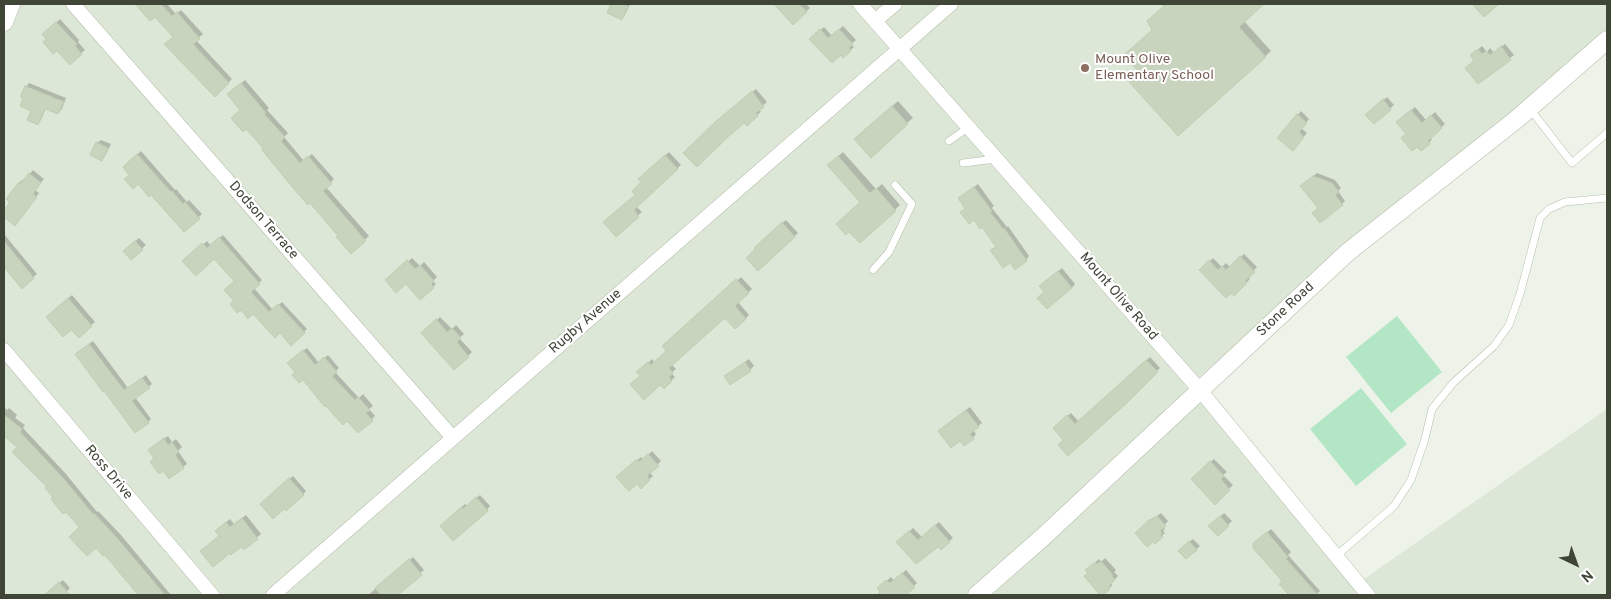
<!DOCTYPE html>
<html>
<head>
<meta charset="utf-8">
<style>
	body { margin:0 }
	#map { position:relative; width:1611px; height:599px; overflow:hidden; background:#edf3e8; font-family:Overpass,sans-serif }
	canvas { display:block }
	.frame { position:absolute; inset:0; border:5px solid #3f4637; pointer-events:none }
	.north { position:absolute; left:1551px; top:539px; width:50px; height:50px; -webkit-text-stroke:4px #fff; paint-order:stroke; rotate:138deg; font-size:14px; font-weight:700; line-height:20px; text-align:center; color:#3f4637 }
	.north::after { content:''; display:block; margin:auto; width:18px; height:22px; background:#3f4637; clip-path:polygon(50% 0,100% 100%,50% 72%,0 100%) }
</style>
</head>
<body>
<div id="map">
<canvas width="1611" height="599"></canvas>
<div class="frame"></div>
<div class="north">N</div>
</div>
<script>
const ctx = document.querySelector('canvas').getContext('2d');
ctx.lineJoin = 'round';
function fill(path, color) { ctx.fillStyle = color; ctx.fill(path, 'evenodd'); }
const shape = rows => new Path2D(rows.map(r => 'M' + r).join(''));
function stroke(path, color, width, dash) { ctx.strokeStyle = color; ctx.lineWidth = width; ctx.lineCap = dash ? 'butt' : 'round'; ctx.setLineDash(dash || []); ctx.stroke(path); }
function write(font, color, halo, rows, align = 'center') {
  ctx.font = font + ' Overpass,sans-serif'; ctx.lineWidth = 4; ctx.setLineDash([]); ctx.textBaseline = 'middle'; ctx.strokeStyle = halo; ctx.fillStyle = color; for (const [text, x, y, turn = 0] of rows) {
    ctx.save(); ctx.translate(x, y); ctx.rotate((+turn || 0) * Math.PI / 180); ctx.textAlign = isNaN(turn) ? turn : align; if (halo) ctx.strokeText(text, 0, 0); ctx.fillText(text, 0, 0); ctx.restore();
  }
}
fill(shape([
	[4,4,1607,4,1607,37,1197,379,1364,579,1607,409,1607,595,4,595]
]), '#dde7d7');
fill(shape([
	[1397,316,1442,372,1391,413,1346,357],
	[1361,388,1407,444,1356,486,1310,429]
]), '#b3e6c4');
fill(shape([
	[136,4,167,4,176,14,181,10,203,34,196,40,232,79,215,95,174,36,155,15,150,20],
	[612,4,630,4,625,15,622,18,609,12],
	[775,4,806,4,810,8,793,23],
	[1162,4,1262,4,1244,21,1271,51,1178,135,1141,73,1153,30,1164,6],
	[60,19,79,40,78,42,85,50,70,63,44,34],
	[843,26,856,40,851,44,854,47,844,56,841,53,811,39,824,27,832,36],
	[1505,44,1514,55,1478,82,1475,52,1482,46,1487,52,1490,48,1494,53],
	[245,80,269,108,267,110,288,133,284,137,304,161,312,154,334,179,326,187,369,236,351,252,340,236,265,148,232,91],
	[29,83,66,98,62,109,58,113,46,108,41,120,38,123,26,87],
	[756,89,767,102,759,109,761,112,757,115,744,122,719,120],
	[1387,97,1394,105,1374,123,1367,115],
	[898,101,913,118,907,123,861,134],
	[1415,107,1426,120,1435,112,1445,124,1430,137,1432,139,1429,143,1408,134,1401,119],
	[1301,111,1309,119,1301,128,1307,133,1296,146,1298,115],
	[101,140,111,144,105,156,102,159,97,143],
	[141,151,175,190,176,189,187,202,189,200,202,214,184,231,151,193,131,174,128,163],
	[669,152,681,165,636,206,642,212,616,235,643,182,640,179],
	[843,152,876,189,882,184,900,205,860,242,862,202,834,160],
	[33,170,44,179,35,190,39,193,15,224,4,216,4,212,11,202,7,199,19,183,22,180,24,181],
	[1317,173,1335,180,1341,188,1338,191,1345,201,1342,204,1319,208,1305,183],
	[978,184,994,206,992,208,1007,227,1008,226,1029,256,1026,260,1010,261,992,250,997,246,967,208,963,195],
	[786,220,798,233,758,269,759,244],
	[4,234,37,274,22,287,4,265],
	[223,235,262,280,254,288,273,310,282,302,307,329,291,344,280,332,235,301,235,281,214,258,184,261,207,241,211,246],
	[139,238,146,245,131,258,128,248],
	[1244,254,1257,267,1247,277,1250,279,1235,294,1201,270,1213,258,1222,267,1226,263,1230,267],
	[412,258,420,266,424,262,437,277,433,281,436,284,420,298,406,283,387,280],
	[1062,268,1075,284,1072,288,1046,292,1044,283],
	[741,277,752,289,738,302,749,315,735,328,725,317,671,364,676,369,671,373,675,377,664,387,660,384,641,376,642,369,652,359,655,363,668,351,667,343],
	[72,295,95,322,91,325,51,313],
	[440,317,452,329,456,325,464,334,459,338,472,352,454,369,426,330],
	[93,341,128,388,146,375,152,384,135,397,151,419,148,422,80,351],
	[307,348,319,363,328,355,339,368,335,372,359,398,363,394,373,406,369,409,375,416,359,432,297,372,292,360],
	[1150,357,1160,368,1130,399,1065,440,1054,428,1071,413,1079,422],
	[749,359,754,366,750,370,725,376],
	[4,407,7,410,9,408,17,415,15,418,25,425,23,428,66,474,97,512,98,511,120,534,171,595,140,595,54,497,48,487,19,447,4,435],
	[970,407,982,423,973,430,976,434,973,438,960,439,943,427],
	[168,436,172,442,176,439,182,447,178,451,187,464,169,477,155,458,153,447],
	[652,451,661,461,649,472,653,476,641,487,637,483,622,474,641,457,643,460],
	[1214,459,1227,472,1223,475,1233,485,1215,503,1192,479],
	[293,476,306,491,303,494,284,507,262,504],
	[480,495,490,506,487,510,442,526,465,504,467,506],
	[1161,513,1168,521,1163,527,1165,529,1163,531,1165,533,1155,542,1153,540,1136,533,1154,517,1155,518],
	[1224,513,1232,521,1218,535,1210,526],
	[246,515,261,534,244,548,220,527,230,519,234,524],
	[939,522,953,538,941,548,938,545,898,542,913,528,922,537],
	[1271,529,1291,552,1288,555,1320,591,1316,595,1291,595,1281,584,1284,581,1258,540],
	[1193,539,1200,546,1186,558,1183,547],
	[413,557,424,570,396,595,368,595],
	[1105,558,1116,570,1114,572,1118,576,1112,582,1112,585,1109,589,1089,573,1090,567,1099,559,1101,562],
	[906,570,917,583,904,595,879,595,882,593,882,585,891,577,894,581],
	[63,580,70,588,65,593,67,595,50,595,49,593]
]), '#0003');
const building = shape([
	[135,4,161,4,172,16,177,12,200,39,193,44,229,83,215,97,164,44,173,37,155,17,150,21,135,4],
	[611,4,621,4,628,6,622,20,607,13,611,4],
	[774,4,799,4,807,12,793,25,774,4],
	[1166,4,1264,4,1239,27,1266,57,1178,136,1129,82,1140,73,1124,55,1152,30,1147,21,1166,4],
	[1472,4,1499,4,1484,17,1472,4],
	[56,22,77,44,75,46,82,54,70,65,57,51,53,54,43,42,46,39,42,34,56,22],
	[820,29,828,38,839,29,853,44,849,48,851,51,843,58,841,55,832,63,809,39,820,29],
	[1501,46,1511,60,1478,84,1465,68,1474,61,1470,55,1478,49,1482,54,1486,51,1490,55,1501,46],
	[241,83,266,113,264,114,285,137,281,141,300,163,308,156,332,184,323,191,366,241,351,254,336,237,338,236,310,203,308,205,294,189,262,150,263,148,246,129,243,132,231,118,240,110,227,94,241,83],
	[25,86,64,102,58,114,45,109,38,125,27,120,31,111,20,106,23,98,20,97,25,86],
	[752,91,764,107,756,113,758,116,747,126,744,123,729,136,697,167,683,153,714,123,752,91],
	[1383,99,1391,110,1374,124,1365,115,1383,99],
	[892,106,908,124,871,158,854,139,892,106],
	[1411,110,1422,123,1431,115,1442,128,1428,141,1430,144,1421,151,1417,147,1412,151,1401,138,1406,134,1396,122,1411,110],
	[1297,114,1307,123,1299,132,1304,137,1293,151,1277,138,1297,114],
	[96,142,108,148,102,161,90,155,96,142],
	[137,154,171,192,172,191,183,204,185,202,200,219,184,232,151,195,149,197,138,184,133,189,124,179,129,175,123,167,137,154],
	[665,155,678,169,634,210,639,217,616,237,603,222,635,195,632,191,641,182,638,179,665,155],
	[838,156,870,193,876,188,896,211,860,243,849,232,846,235,836,224,860,202,827,165,838,156],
	[29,173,41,183,33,194,37,197,15,226,4,217,4,210,10,202,6,199,18,183,20,184,29,173],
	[1313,176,1332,183,1339,192,1335,195,1343,205,1320,223,1312,213,1318,208,1300,186,1313,176],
	[974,187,992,211,990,212,1003,229,1004,228,1027,261,1015,270,1010,263,1003,268,990,250,996,247,982,227,980,229,974,220,969,224,960,212,965,209,958,198,974,187],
	[782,222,795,237,758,271,746,258,755,249,754,248,782,222],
	[219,237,260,284,251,292,269,312,278,304,305,333,291,346,280,333,275,338,253,314,248,319,241,310,237,313,230,304,234,301,224,290,234,281,214,259,196,276,182,261,202,243,207,248,219,237],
	[4,241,34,278,22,289,4,267,4,241],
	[135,241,143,250,131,260,123,251,135,241],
	[1240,256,1255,272,1245,281,1247,283,1234,296,1232,293,1226,298,1199,270,1209,260,1218,270,1222,266,1226,270,1240,256],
	[407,260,415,269,420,265,434,281,431,285,434,288,420,300,406,284,396,293,385,280,407,260],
	[1058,271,1072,288,1047,309,1037,298,1044,292,1039,286,1058,271],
	[736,279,749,293,735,306,746,319,735,329,725,318,669,368,673,373,669,377,672,381,664,389,660,385,644,400,630,384,640,376,636,372,648,362,651,365,666,351,662,346,736,279],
	[68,298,92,326,79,338,71,330,63,337,46,317,68,298],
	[436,319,447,332,452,328,461,338,457,342,469,357,454,370,421,333,436,319],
	[89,344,124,390,142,378,150,388,132,401,149,423,135,433,104,391,103,392,75,354,89,344],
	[303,350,315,365,324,357,337,372,332,376,355,400,358,397,370,410,366,413,373,421,358,433,347,421,343,425,326,406,325,407,303,380,299,383,292,375,295,372,287,363,303,350],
	[1146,360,1158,372,1130,400,1068,456,1058,445,1063,440,1053,428,1067,415,1075,424,1146,360],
	[745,362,751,371,730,385,724,376,745,362],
	[966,410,979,427,970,434,974,439,964,446,960,441,951,448,938,431,966,410],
	[4,415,22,429,20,432,63,478,93,514,94,513,117,538,165,595,138,595,105,555,103,556,96,548,87,556,69,537,79,527,66,512,63,514,51,499,53,497,45,488,47,487,12,452,17,447,4,436,4,415],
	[164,438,168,445,172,442,179,452,175,455,184,468,169,479,163,471,159,474,150,462,154,458,148,450,164,438],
	[648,454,659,466,647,476,650,480,641,489,637,484,629,491,616,477,637,459,639,462,648,454],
	[1210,461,1224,476,1221,479,1230,490,1215,505,1191,479,1210,461],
	[289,478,304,495,286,511,284,509,273,519,260,504,289,478],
	[476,497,488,511,453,541,440,526,461,507,463,509,476,497],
	[1157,516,1166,526,1160,531,1162,533,1160,535,1163,537,1155,544,1153,542,1147,547,1135,533,1150,519,1151,520,1157,516],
	[1220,516,1229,526,1218,536,1208,526,1220,516],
	[242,518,258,539,244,550,241,547,231,555,230,553,213,567,200,551,219,536,215,531,226,522,230,527,242,518],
	[935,525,950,542,941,550,938,547,916,564,896,542,909,531,918,540,935,525],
	[1267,532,1288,557,1286,559,1318,595,1289,595,1279,584,1282,581,1253,548,1253,543,1267,532],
	[1189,541,1197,550,1186,559,1178,551,1189,541],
	[409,559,422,575,398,595,381,595,375,588,409,559],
	[1101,561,1113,575,1112,576,1115,580,1109,586,1109,590,1103,595,1100,595,1084,576,1088,573,1085,570,1095,562,1097,564,1101,561],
	[902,573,915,587,906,595,877,595,880,592,877,588,886,580,890,583,902,573],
	[59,582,70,595,44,595,59,582]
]);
fill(building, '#c9d4be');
stroke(building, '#c0cfb2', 1);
const service = shape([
	[1530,109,1572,163,1607,133],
	[949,141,969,127],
	[963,163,996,159],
	[873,270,889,252,912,204,895,185],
	[1336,556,1394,506,1411,480,1425,439,1432,409,1453,383,1494,346,1509,325,1520,294,1540,218,1549,209,1565,202,1607,198]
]);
const minor = shape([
	[73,4,453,438],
	[860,4,1199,389,1368,595],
	[875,21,895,4],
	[4,350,212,595],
	[273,595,951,4]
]);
const tertiary = shape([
	[4,22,11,4],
	[977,595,1043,537,1348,252,1517,119,1607,40]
]);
stroke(service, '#b4beab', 8);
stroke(minor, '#b4beab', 15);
stroke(tertiary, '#b4beab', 19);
stroke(service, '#fff', 7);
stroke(minor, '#fff', 14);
stroke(tertiary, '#fff', 18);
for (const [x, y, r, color] of [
	[1085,68,5,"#8d6e63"]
]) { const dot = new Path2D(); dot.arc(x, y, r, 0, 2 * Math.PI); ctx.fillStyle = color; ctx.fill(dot); stroke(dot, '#fff', 2); }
write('14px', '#785e54', '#fff', [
	["Mount Olive",1095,60],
	["Elementary School",1095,76]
], 'left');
write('14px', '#3f4637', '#fff', [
	["Dodson Terrace",263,221,49],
	["Mount Olive Road",1118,297,49],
	["Stone Road",1286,310,-43],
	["Rugby Avenue",586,322,-41],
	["Ross Drive",108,473,50]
]);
</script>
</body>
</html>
